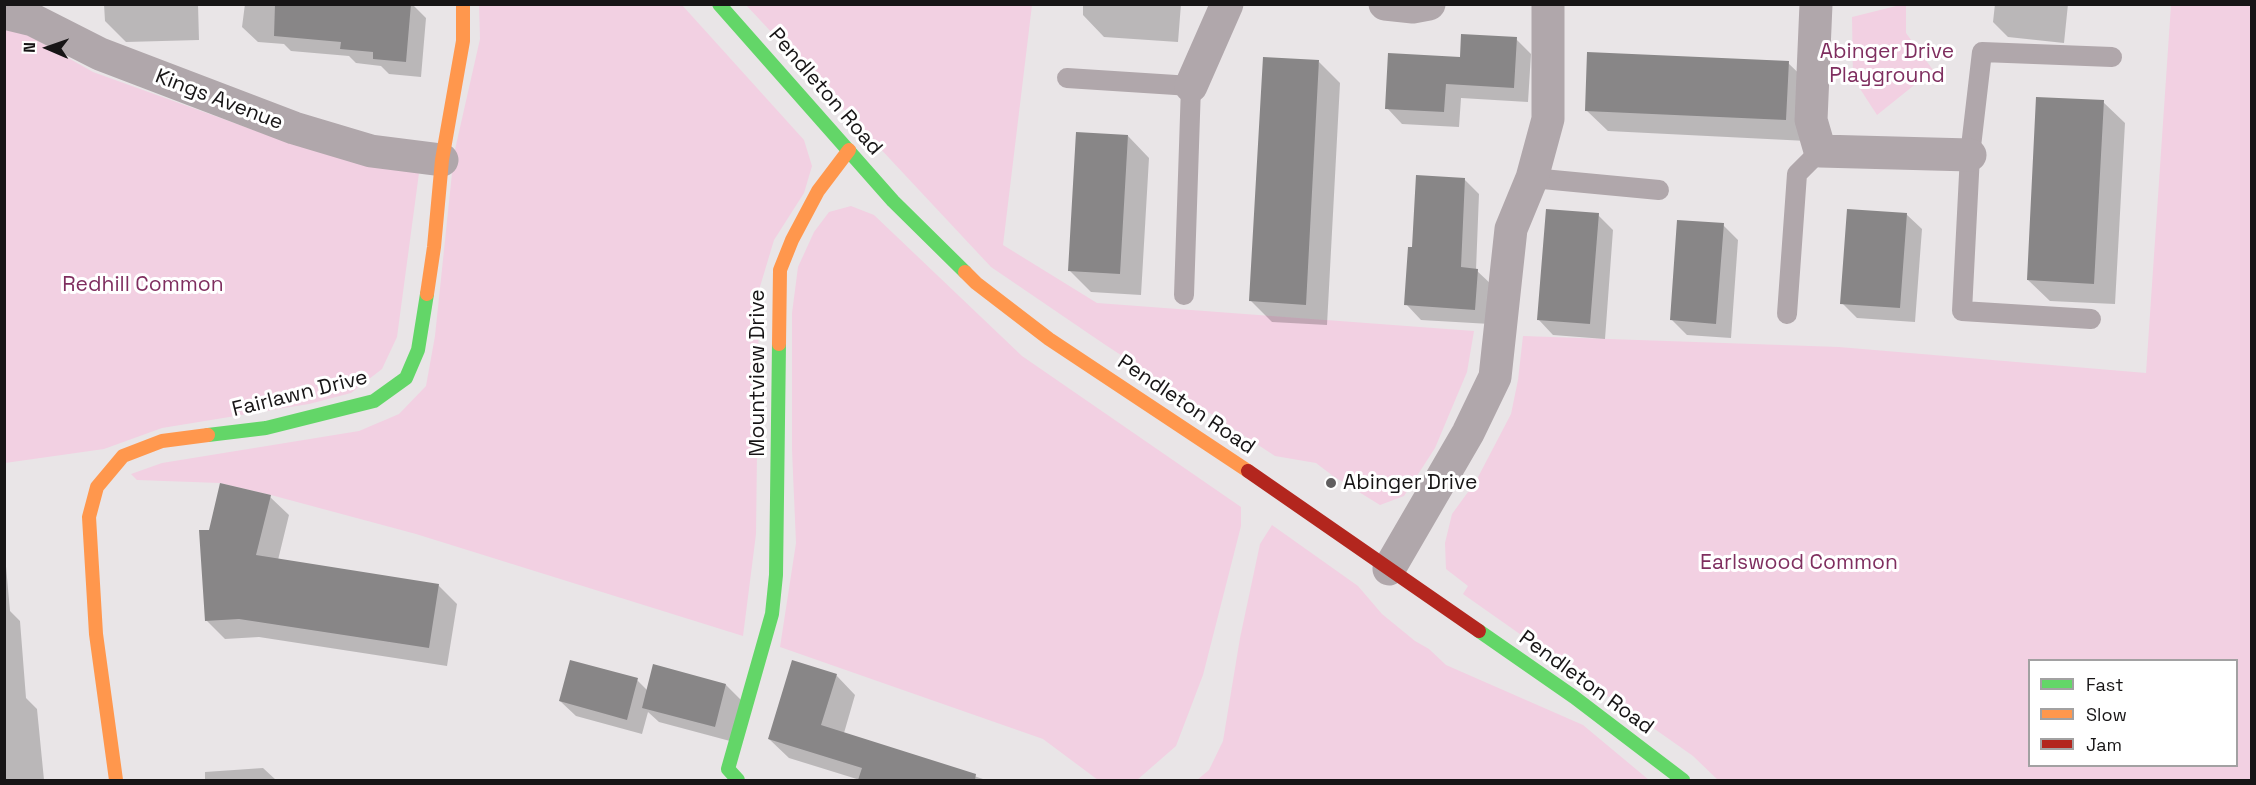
<!DOCTYPE html>
<html>
<head>
<meta charset="utf-8">
<style>
	body { margin:0 }
	#map { position:relative; width:2256px; height:785px; overflow:hidden; background:#e9e5e7; font-family:"Space Grotesk",sans-serif }
	canvas { display:block }
	.frame { position:absolute; inset:0; border:6px solid #171516; pointer-events:none }
	.legend { position:absolute; left:2028px; top:659px; width:210px; height:108px; box-sizing:border-box; background:#fff; border:2px solid #a2a1a2; margin:0; padding:8px 10px; list-style:none; font-size:18px; color:#171516 }
	.legend li { display:flex; align-items:center; gap:12px; height:30px }
	.legend b { width:30px; border:2px solid #a2a1a2 }
	.north { position:absolute; left:18px; top:18px; width:60px; height:60px; -webkit-text-stroke:4px #fff; paint-order:stroke; rotate:272deg; font-size:16px; font-weight:700; line-height:24px; text-align:center; color:#171516 }
	.north::after { content:''; display:block; margin:auto; width:21px; height:27px; background:#171516; clip-path:polygon(50% 0,100% 100%,50% 72%,0 100%) }
</style>
</head>
<body>
<div id="map">
<canvas width="2256" height="785"></canvas>
<div class="frame"></div>
<ul class="legend">
<li><b style="height:8px;background:#63d668"></b>Fast</li>
<li><b style="height:8px;background:#ff974d"></b>Slow</li>
<li><b style="height:8px;background:#b3261e"></b>Jam</li>
</ul>
<div class="north">N</div>
</div>
<script>
const ctx = document.querySelector('canvas').getContext('2d');
ctx.lineJoin = 'round';
function fill(path, color) { ctx.fillStyle = color; ctx.fill(path, 'evenodd'); }
const shape = rows => new Path2D(rows.map(r => 'M' + r).join(''));
function stroke(path, color, width, dash) { ctx.strokeStyle = color; ctx.lineWidth = width; ctx.lineCap = dash ? 'butt' : 'round'; ctx.setLineDash(dash || []); ctx.stroke(path); }
function write(font, color, halo, rows, align = 'center') {
  ctx.font = font + ' "Space Grotesk",sans-serif'; ctx.lineWidth = 6; ctx.setLineDash([]); ctx.textBaseline = 'middle'; ctx.strokeStyle = halo; ctx.fillStyle = color; for (const [text, x, y, turn = 0] of rows) {
    ctx.save(); ctx.translate(x, y); ctx.rotate((+turn || 0) * Math.PI / 180); ctx.textAlign = isNaN(turn) ? turn : align; if (halo) ctx.strokeText(text, 0, 0); ctx.fillText(text, 0, 0); ctx.restore();
  }
}
fill(shape([
	[4,5,17,29,93,72,290,143,419,173,397,337,382,369,351,393,309,404,162,428,104,449,5,463],
	[479,5,682,5,804,140,812,166,804,193,774,240,759,290,756,534,743,636,416,534,271,495,220,483,137,480,131,474,162,463,359,431,399,414,426,386,435,336,454,154,480,39],
	[746,5,1032,5,1003,245,1097,303,1474,331,1467,372,1435,448,1404,496,1380,505,1333,476,1316,463,1275,456,1104,344,991,267],
	[1900,5,1906,5,1906,33,1933,70,1877,115,1853,78,1852,17],
	[2171,5,2251,5,2251,780,1718,780,1693,756,1463,594,1468,586,1446,569,1445,543,1452,514,1476,481,1511,414,1518,380,1523,336,1839,347,2146,373],
	[2030,660,2236,660,2236,766,2030,766],
	[851,206,874,215,1022,356,1241,507,1241,526,1203,675,1176,746,1137,780,1098,780,1043,739,780,647,796,543,792,450,792,313,798,267,814,232,829,212],
	[1272,525,1358,586,1382,614,1415,641,1429,649,1446,665,1583,725,1649,780,1197,780,1209,770,1223,741,1240,638,1260,544]
]), '#f2d0e2');
fill(shape([
	[104,4,198,4,199,40,126,42,105,21],
	[245,4,412,4,426,18,421,77,389,74,381,66,356,63,349,56,291,51,284,44,258,42,242,27],
	[1083,4,1181,4,1178,42,1104,37,1083,15],
	[1995,4,2068,4,2064,43,2008,37,1993,22],
	[1516,39,1531,54,1528,102,1461,98,1459,127,1402,124,1387,108,1461,58],
	[1319,62,1340,83,1327,325,1272,322,1251,301],
	[1788,63,1810,84,1807,141,1608,131,1586,110],
	[2103,102,2125,123,2115,304,2050,301,2028,280],
	[1128,136,1149,158,1141,295,1091,292,1069,270],
	[1464,179,1479,194,1476,270,1492,285,1490,324,1421,320,1406,304,1414,249],
	[1906,214,1922,229,1915,322,1857,318,1842,303],
	[1598,215,1613,230,1605,339,1553,335,1538,319],
	[1723,225,1738,240,1731,338,1687,335,1672,320],
	[270,497,289,515,278,560,438,585,457,604,447,666,259,637,225,639,206,620,210,531],
	[4,544,10,611,20,621,26,698,37,709,44,780,4,780],
	[836,675,855,695,844,733,986,780,860,780,789,758,769,739],
	[637,680,648,691,726,685,741,700,730,741,659,722,648,712,642,734,576,716,560,701],
	[263,768,276,780,205,780,205,772]
]), '#0003');
fill(shape([
	[275,4,411,4,406,62,373,59,373,52,340,49,341,42,274,36],
	[1461,34,1517,37,1514,88,1446,84,1444,112,1385,109,1388,53,1460,57],
	[1587,52,1789,61,1786,120,1585,111],
	[1263,57,1319,60,1306,305,1249,301],
	[2036,97,2104,100,2094,284,2027,280],
	[1076,132,1128,135,1120,274,1068,271],
	[1416,175,1465,178,1461,267,1478,269,1475,310,1404,305,1408,247,1412,247],
	[1546,209,1599,213,1590,324,1537,320],
	[1847,209,1907,213,1900,308,1840,304],
	[1677,220,1724,223,1716,324,1670,320],
	[220,483,271,495,256,555,439,584,429,648,239,619,205,621,199,530,209,530],
	[570,660,638,678,627,720,559,701],
	[792,660,837,674,821,725,976,774,975,780,858,780,862,768,768,739],
	[653,664,726,684,715,727,642,708]
]), '#888687');
stroke(shape([
	[1067,78,1191,86,1184,295],
	[1532,178,1659,190],
	[1787,314,1797,174,1820,151],
	[2091,319,1962,311,1970,155,1982,52,2112,57]
]), '#b0a7ab', 20);
stroke(shape([
	[1385,4,1413,7,1429,4],
	[1816,4,1811,120,1820,151,1970,155],
	[4,13,33,20,100,54,294,128,371,151,442,160],
	[1191,86,1227,4],
	[1389,569,1468,433,1495,377,1511,229,1532,178,1548,119,1548,4]
]), '#b0a7ab', 33);
stroke(shape([
	[719,4,893,201,965,272],
	[208,435,266,428,374,401,406,378,418,350,427,294],
	[1479,631,1574,697,1683,780],
	[738,780,728,769,772,614,776,575,779,344]
]), '#63d668', 14);
stroke(shape([
	[965,272,976,283,1049,339,1248,471],
	[427,294,434,247,442,160,463,41,463,4],
	[779,344,780,270,792,240,818,191,849,150],
	[116,780,96,634,89,517,97,487,123,456,162,441,208,435]
]), '#ff974d', 14);
stroke(shape([
	[1248,471,1479,631]
]), '#b3261e', 14);
for (const [x, y, r, color] of [
	[1331,483,6,"#605e5f"]
]) { const dot = new Path2D(); dot.arc(x, y, r, 0, 2 * Math.PI); ctx.fillStyle = color; ctx.fill(dot); stroke(dot, '#fff', 2); }
write('21px', '#7f2e5f', '#fff', [
	["Abinger Drive",1887,52],
	["Playground",1887,76],
	["Redhill Common",143,285],
	["Earlswood Common",1799,563]
]);
write('21px', '#171516', '#fff', [
	["Pendleton Road",825,92,49],
	["Kings Avenue",219,100,21],
	["Mountview Drive",758,373,-90],
	["Fairlawn Drive",300,394,-14],
	["Pendleton Road",1186,405,34],
	["Pendleton Road",1586,683,36]
]);
write('21px', '#171516', '#fff', [
	["Abinger Drive",1343,483]
], 'left');
</script>
</body>
</html>
